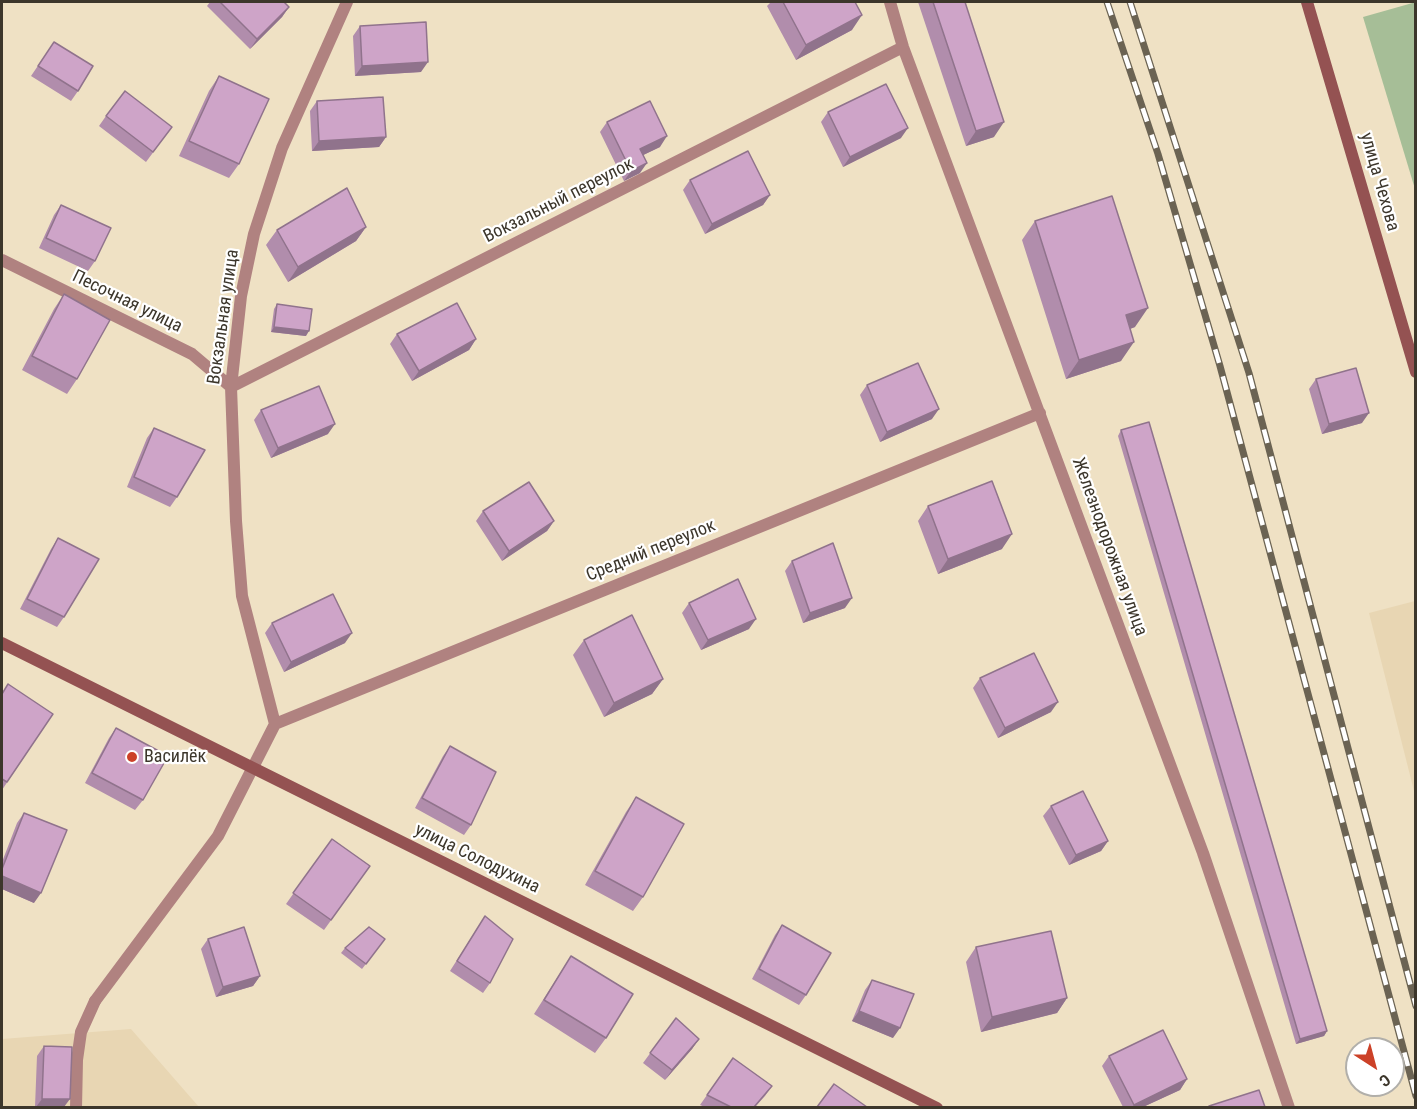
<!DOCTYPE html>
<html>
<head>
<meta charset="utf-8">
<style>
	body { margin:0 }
	#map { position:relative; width:1417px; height:1109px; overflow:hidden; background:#efe1c4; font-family:"Roboto Condensed",sans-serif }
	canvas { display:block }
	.frame { position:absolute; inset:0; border:3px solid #3c362b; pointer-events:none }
	.north { position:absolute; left:1345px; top:1037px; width:60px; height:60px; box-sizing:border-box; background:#fff; border:2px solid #b1afaa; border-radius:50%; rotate:144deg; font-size:16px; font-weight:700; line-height:24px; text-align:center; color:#3c362b }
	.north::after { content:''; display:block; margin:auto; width:21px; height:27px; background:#cc4128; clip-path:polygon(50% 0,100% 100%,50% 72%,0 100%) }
</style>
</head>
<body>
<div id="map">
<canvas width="1417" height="1109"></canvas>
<div class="frame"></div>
<div class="north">С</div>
</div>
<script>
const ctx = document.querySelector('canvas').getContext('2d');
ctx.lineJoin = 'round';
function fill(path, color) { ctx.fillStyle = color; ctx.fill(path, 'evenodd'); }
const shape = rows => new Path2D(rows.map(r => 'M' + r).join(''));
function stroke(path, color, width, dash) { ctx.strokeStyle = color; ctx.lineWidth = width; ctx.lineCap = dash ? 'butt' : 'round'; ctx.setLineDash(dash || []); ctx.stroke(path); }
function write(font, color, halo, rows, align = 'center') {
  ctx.font = font + ' "Roboto Condensed",sans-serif'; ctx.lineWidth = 4.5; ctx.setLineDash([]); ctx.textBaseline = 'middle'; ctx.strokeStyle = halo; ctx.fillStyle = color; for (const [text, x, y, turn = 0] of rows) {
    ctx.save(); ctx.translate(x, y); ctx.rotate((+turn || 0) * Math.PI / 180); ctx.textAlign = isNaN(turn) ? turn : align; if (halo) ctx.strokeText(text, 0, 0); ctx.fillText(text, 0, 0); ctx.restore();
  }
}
fill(shape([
	[1415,601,1416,601,1415,795,1369,613],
	[131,1029,199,1107,2,1108,2,1039]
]), '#e8d6b3');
fill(shape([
	[1416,2,1416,189,1415,189,1363,17]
]), '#a6be97');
stroke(shape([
	[76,1108,77,1060,81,1032,95,1001]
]), '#b08280', 12);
stroke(shape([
	[890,2,903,47,1203,853,1289,1108],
	[2,260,192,354,231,387,903,47],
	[275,724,1040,413],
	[275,724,242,596,236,521,231,387,241,296,254,234,282,148,347,2],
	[95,1001,218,836,275,724]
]), '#b08280', 12);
stroke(shape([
	[1307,2,1416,372],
	[2,643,937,1108]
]), '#945252', 12);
const rail = shape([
	[1107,2,1158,154,1220,366,1416,1096],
	[1130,2,1249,373,1416,1006]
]);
stroke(rail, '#6b6353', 7);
stroke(rail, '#fff', 4.5, [14]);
fill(shape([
	[210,2,284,2,289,7,282,17,250,49,207,6],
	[771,2,855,2,852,30,796,60,767,6],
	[918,2,965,2,994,137,966,146],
	[360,26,421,72,355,76,353,36],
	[54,42,78,91,71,101,31,76],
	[219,76,239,164,229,178,179,156,209,91],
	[317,101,386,137,379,147,312,151,310,111],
	[828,112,901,138,843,167,821,122],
	[106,116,172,127,146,162,99,126],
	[607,122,660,147,643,155,640,173,624,181,600,132],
	[690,180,770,195,763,205,705,234,683,190],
	[61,205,95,261,88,271,39,248,54,215],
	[1035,221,1135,327,1130,329,1121,361,1066,379,1022,240],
	[366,227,356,241,288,282,266,245,277,230],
	[64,294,77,379,67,394,22,370,54,309],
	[277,304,306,336,271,332,274,309],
	[397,334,476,339,469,350,412,381,390,344],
	[1316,379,1362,423,1322,434,1309,389],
	[867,385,932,419,880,442,860,395],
	[261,410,328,434,271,458,254,420],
	[154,428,177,497,170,507,127,487,147,438],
	[1121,430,1327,1031,1324,1036,1296,1044,1118,436],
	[928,506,1002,549,938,574,918,521],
	[483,511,554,521,547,531,502,561,476,521],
	[58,538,64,617,57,627,20,609,51,549],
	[792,561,845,608,803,623,785,571],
	[689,603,749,629,701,650,682,613],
	[272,623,345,643,284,672,265,633],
	[584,640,663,679,652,694,604,717,573,655],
	[980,678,1051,712,998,738,973,688],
	[2,693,53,714,2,790],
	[116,728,143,800,135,810,85,783,109,738],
	[450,746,471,825,464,835,415,808,443,756],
	[636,797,643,897,633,911,585,885,626,812],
	[1051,806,1108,841,1101,851,1069,865,1043,816],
	[24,813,34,903,2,889,2,862,17,823],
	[332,839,370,866,324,930,286,904],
	[485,916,490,983,483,993,450,971],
	[782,925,806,995,799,1005,752,979,775,935],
	[208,939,260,976,253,986,216,997,201,949],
	[385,939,362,969,341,953,345,948],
	[976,947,1067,998,1057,1013,981,1032,966,962],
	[571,956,606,1038,595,1053,534,1014],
	[872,980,893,1038,852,1021,865,990],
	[676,1018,699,1039,692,1049,665,1080,643,1063],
	[44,1046,64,1107,35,1107,37,1056],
	[1109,1056,1187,1079,1180,1090,1143,1107,1123,1107,1102,1066],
	[733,1058,772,1086,765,1096,755,1107,705,1107,700,1105]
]), '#b18dac');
fill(shape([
	[289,7,282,17,250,49,257,39],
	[862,15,852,30,796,60,806,45],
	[428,62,421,72,355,76,362,66],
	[1004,122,994,137,966,146,976,131],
	[908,128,901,138,843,167,850,157],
	[667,136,660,147,633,160,640,149],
	[386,137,379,147,312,151,319,141],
	[647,163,640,173,624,181,631,171],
	[770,195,763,205,705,234,712,224],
	[366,227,356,241,288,282,298,267],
	[1148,308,1135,327,1113,335,1126,315],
	[274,327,309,331,306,336,271,332],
	[476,339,469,350,412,381,419,371],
	[1134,342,1121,361,1066,379,1079,360],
	[939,409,932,419,880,442,887,432],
	[1369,413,1362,423,1322,434,1329,424],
	[335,424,328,434,271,458,278,448],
	[554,521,547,531,502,561,509,551],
	[1012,534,1002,549,938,574,948,559],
	[852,598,845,608,803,623,810,613],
	[756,619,749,629,701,650,708,640],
	[352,633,345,643,284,672,291,662],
	[663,679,652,694,604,717,614,703],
	[1058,702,1051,712,998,738,1005,728],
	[1108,841,1101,851,1069,865,1076,855],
	[2,876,41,893,34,903,2,889],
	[260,976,253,986,216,997,223,987],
	[1067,998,1057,1013,981,1032,992,1017],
	[859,1011,900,1028,893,1038,852,1021],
	[1327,1031,1324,1036,1296,1044,1300,1039],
	[699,1039,692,1049,665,1080,672,1070],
	[1187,1079,1180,1090,1143,1107,1132,1107,1134,1105],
	[42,1099,70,1099,64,1107,36,1107]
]), '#90738c');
const building = shape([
	[220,2,284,2,289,7,257,39,220,2],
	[783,2,855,2,862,15,806,45,783,2],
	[933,2,965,2,1004,122,976,131,933,2],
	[426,22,428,62,362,66,360,26,426,22],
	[54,42,93,66,78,91,38,66,54,42],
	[219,76,269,99,239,164,189,141,219,76],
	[886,84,908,128,850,157,828,112,886,84],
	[125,91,172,127,153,152,106,116,125,91],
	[383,97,386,137,319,141,317,101,383,97],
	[650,101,667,136,640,149,647,163,631,171,607,122,650,101],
	[748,151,770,195,712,224,690,180,748,151],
	[347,188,366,227,298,267,277,230,347,188],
	[1112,196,1148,308,1126,315,1134,342,1079,360,1035,221,1112,196],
	[61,205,111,228,95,261,46,238,61,205],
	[64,294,110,320,77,379,32,356,64,294],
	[457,303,476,339,419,371,397,334,457,303],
	[277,304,312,309,309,331,274,327,277,304],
	[918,363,939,409,887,432,867,385,918,363],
	[1356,368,1369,413,1329,424,1316,379,1356,368],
	[319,386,335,424,278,448,261,410,319,386],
	[1149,422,1327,1031,1300,1039,1121,430,1149,422],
	[154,428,205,450,177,497,134,477,154,428],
	[992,481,1012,534,948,559,928,506,992,481],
	[529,482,554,521,509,551,483,511,529,482],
	[58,538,99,559,64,617,27,599,58,538],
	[833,543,852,598,810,613,792,561,833,543],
	[738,579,756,619,708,640,689,603,738,579],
	[333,594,352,633,291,662,272,623,333,594],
	[632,615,663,679,614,703,584,640,632,615],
	[1034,653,1058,702,1005,728,980,678,1034,653],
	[8,684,53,714,7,782,2,779,2,694,8,684],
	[116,728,168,756,143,800,92,773,116,728],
	[450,746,496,772,471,825,422,798,450,746],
	[1083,791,1108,841,1076,855,1051,806,1083,791],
	[636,797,684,824,643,897,595,871,636,797],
	[24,813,67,830,41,893,2,876,2,869,24,813],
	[332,839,370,866,331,920,293,893,332,839],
	[485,916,513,939,490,983,457,961,485,916],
	[782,925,831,953,806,995,759,969,782,925],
	[244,927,260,976,223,987,208,939,244,927],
	[369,927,385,939,366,964,345,948,369,927],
	[1051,931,1067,998,992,1017,976,947,1051,931],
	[571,956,633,994,606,1038,544,1000,571,956],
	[872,980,914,994,900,1028,859,1011,872,980],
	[676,1018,699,1039,672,1070,650,1053,676,1018],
	[1163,1030,1187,1079,1134,1105,1109,1056,1163,1030],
	[44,1046,72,1047,70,1099,42,1099,44,1046],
	[733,1058,772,1086,754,1107,731,1107,707,1095,733,1058],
	[834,1084,867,1107,817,1107,834,1084],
	[1259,1090,1265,1107,1209,1107,1209,1106,1259,1090]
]);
fill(building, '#cea4c8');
stroke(building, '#90738c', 1.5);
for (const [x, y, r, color] of [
	[132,757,6,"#cc4128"]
]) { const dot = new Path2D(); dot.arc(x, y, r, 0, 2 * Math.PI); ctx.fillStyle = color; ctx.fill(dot); stroke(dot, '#fff', 2); }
write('18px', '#3c362b', '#fff', [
	["улица Чехова",1379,182,74],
	["Вокзальный переулок",559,201,-27],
	["Песочная улица",127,302,26],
	["Вокзальная улица",224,317,-82],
	["Железнодорожная улица",1109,547,70],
	["Средний переулок",651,551,-22],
	["улица Солодухина",477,859,26]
]);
write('18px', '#3c362b', '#fff', [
	["Василёк",144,757]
], 'left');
</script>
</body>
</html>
